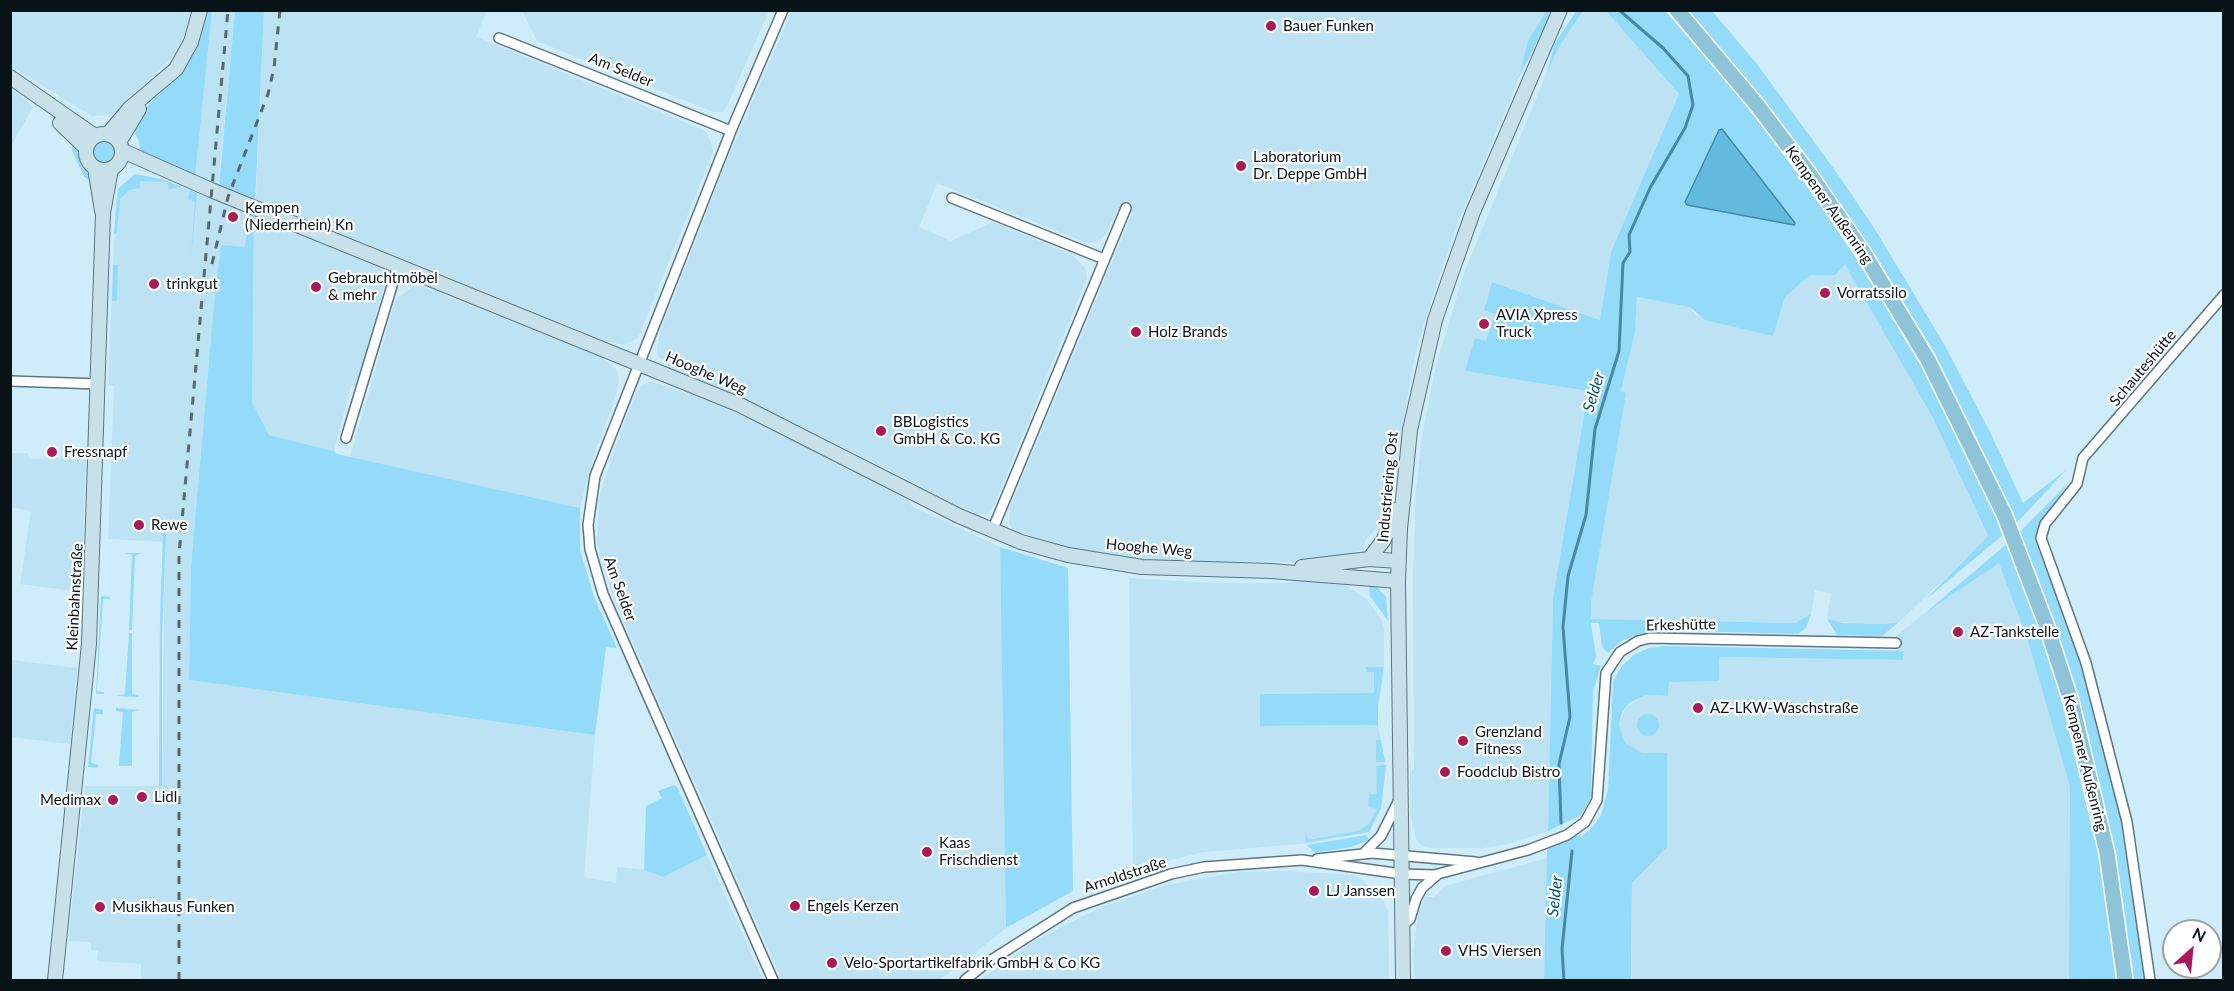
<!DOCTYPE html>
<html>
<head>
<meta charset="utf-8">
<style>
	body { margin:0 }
	#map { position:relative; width:2234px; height:991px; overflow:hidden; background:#ceecf9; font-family:Lato,sans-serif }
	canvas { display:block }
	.frame { position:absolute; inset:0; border:12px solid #081317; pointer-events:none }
	.north { position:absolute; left:2162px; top:919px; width:60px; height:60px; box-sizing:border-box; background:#fff; border:2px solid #9ca1a2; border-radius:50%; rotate:27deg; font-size:16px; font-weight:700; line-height:24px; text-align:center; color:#081317 }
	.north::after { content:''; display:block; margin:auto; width:21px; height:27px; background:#a81a59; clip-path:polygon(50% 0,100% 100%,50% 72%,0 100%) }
</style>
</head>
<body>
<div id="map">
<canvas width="2234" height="991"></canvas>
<div class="frame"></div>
<div class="north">N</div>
</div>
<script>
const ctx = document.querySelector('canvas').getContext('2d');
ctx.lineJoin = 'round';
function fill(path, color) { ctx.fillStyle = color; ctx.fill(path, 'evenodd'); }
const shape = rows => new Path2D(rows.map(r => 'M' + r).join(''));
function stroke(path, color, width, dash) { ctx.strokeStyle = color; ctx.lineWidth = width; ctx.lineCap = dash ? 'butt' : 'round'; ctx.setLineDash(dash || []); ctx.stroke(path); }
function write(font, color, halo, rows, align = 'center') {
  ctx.font = font + ' Lato,sans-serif'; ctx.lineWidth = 4.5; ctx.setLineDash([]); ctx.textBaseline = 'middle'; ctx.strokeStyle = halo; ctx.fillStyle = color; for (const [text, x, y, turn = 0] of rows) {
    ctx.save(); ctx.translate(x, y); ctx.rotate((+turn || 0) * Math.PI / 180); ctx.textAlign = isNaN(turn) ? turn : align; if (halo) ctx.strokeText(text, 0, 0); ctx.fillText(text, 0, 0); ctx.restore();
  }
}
fill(shape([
	[10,11,11,10,191,11,183,37,171,58,113,115,92,116,11,66],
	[212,11,235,11,218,186,195,177],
	[264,11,486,11,476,37,706,131,713,149,712,154,638,338,624,345,606,341,256,199],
	[522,11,769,11,727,106,722,112,714,112,537,41],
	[792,11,1546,11,1528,42,1515,88,1460,217,1431,300,1415,355,1392,484,1381,522,1365,541,1364,550,1338,556,1293,562,1153,560,1080,550,1013,530,1009,524,1010,507,1132,214,1118,208,1105,235,1097,242,1087,243,937,183,919,227,951,241,993,222,1072,255,1085,268,1087,278,994,505,987,514,975,514,807,429,672,368,658,356,657,348,661,330,729,155],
	[1583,11,1606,11,1679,94,1611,252,1600,320,1492,282,1484,310,1495,314,1486,341,1475,339,1466,371,1588,391,1553,598,1548,831,1508,844,1484,848,1430,848,1421,845,1416,839,1411,817,1410,773,1414,769,1413,575,1416,491,1422,436,1436,366,1464,273,1546,75,1559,47],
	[11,88,33,107,11,146],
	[161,179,249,213,245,248,221,245,215,292,191,566,189,680,595,735,584,877,616,883,617,867,644,870,663,877,707,855,763,980,141,980,141,964,97,961,98,951,91,950,91,942,68,941,85,786,162,786,165,542,108,539,114,386,108,385,116,200,133,181],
	[254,216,388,271,356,387,351,386,334,451,269,435,252,402],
	[1845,265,1933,418,1988,537,1899,622,1883,624,1836,622,1827,619,1831,593,1815,590,1811,614,1795,623,1591,619,1591,603,1625,394,1621,392,1635,332,1637,297,1690,307,1696,315,1773,336,1785,297,1810,275,1835,275],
	[416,284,601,357,617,370,619,381,615,397,593,458,580,508,350,457,396,299],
	[651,381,717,404,791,439,908,499,912,506,1000,547,1006,928,940,980,782,980,613,597,597,543,599,498,615,448,635,396,641,386],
	[10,453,28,453,29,459,86,457,81,592,20,584,31,511,11,507],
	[1999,562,2028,641,2070,787,2069,980,1632,980,1632,882,1667,847,1667,753,1642,753,1625,743,1619,725,1626,707,1646,695,1668,696,1669,682,1719,657,1903,660,1903,651,1896,651,1896,636,1925,613],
	[1129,578,1214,583,1288,583,1297,580,1348,586,1367,600,1380,618,1384,628,1384,665,1380,693,1260,694,1261,726,1378,725,1386,768,1381,808,1369,832,1310,843,1204,852,1133,869],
	[11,660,77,668,70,744,11,737],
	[1547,858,1544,980,1415,980,1413,956,1418,915,1425,897,1434,897,1445,886],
	[1287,871,1353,875,1362,879,1384,902,1388,911,1389,980,979,980,1036,940,1099,908,1166,885,1239,872]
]), '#bce2f3');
fill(shape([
	[1577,10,1583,11,1559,47,1546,75,1555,43],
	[206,11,212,11,195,177,141,155,139,141,132,128,149,104,175,79,191,54],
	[235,11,264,11,255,202,219,186],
	[1546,11,1553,11,1518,79,1528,41],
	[1606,11,1665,11,1769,131,1856,252,1935,386,1979,475,2004,534,1925,600,1988,536,1933,418,1845,265,1835,275,1810,275,1785,297,1773,336,1705,320,1690,307,1637,297,1635,332,1621,391,1626,393,1591,603,1591,619,1795,623,1811,614,1806,628,1798,634,1653,630,1623,640,1608,653,1602,647,1599,623,1591,623,1596,657,1593,664,1601,666,1593,691,1591,797,1581,815,1548,831,1553,598,1588,391,1465,371,1475,338,1486,341,1495,314,1484,310,1492,282,1600,320,1611,252,1679,94],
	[1687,11,1712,11,1757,64,1839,176,1876,231,1944,344,1990,432,2023,503,2066,470,2014,526,1976,436,1908,313,1821,178,1786,130],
	'92 153a12 12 0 1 1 24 0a12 12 0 1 1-24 0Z',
	[74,142,81,164,89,173,92,181,84,177,72,150],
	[135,174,161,179,182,187,169,189,167,182,140,181,140,188,129,190,120,199,117,233,114,234,118,189],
	[190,190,197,193,191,257,195,201,188,199],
	[249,213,254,216,252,402,269,435,334,451,337,454,580,508,580,550,594,597,617,648,606,647,595,735,189,680,191,566,215,292,221,245,245,247],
	[113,265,118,265,117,301,112,301],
	[2067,484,2037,530,2036,539,2082,665,2123,823,2147,980,2132,980,2114,859,2092,756,2069,675,2018,534],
	[163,534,166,534,162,635,162,786,159,786,160,619],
	[2008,543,2039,623,2064,704,2101,853,2119,980,2069,980,2070,787,2028,641,1999,563,1925,613],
	[1000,547,1068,568,1073,891,1006,928],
	[125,553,142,553,135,556,132,630,129,630,132,555],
	[1369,584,1377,587,1386,597,1388,621,1370,596],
	[101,596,110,597,110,599,103,599,97,691,104,692,104,694,96,694],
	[1827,619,1843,623,1883,624,1899,622,1882,636,1837,635],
	[129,633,132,633,132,694,139,695,138,697,117,696,125,694],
	[1666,646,1903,651,1903,660,1719,657,1719,681,1669,682,1668,696,1646,695,1629,703,1622,712,1619,725,1625,743,1642,753,1667,753,1667,847,1632,883,1631,980,1544,980,1547,849,1580,834,1581,837,1592,828,1601,815,1608,790,1613,682,1621,667,1634,655,1649,648],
	[1366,667,1384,667,1378,706,1378,725,1260,726,1260,694,1374,693,1374,672,1366,672],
	[94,708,103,710,103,714,96,714,91,763,99,765,97,768,88,767],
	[116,708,139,710,132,712,132,766,119,766,123,712,116,711],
	'1637 725a11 11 0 1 1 22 0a11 11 0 1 1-22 0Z',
	[1376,740,1381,740,1385,762,1376,762],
	[1386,765,1381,808,1369,832,1306,842,1305,830,1308,840,1359,831,1369,824,1377,809,1368,807,1369,794,1377,794,1376,766],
	[674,785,677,787,707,855,663,877,644,870,646,806,662,798,658,791],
	[1367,835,1369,840,1351,847,1315,853,1307,845]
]), '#94dbf9');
const water = shape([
	[1722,129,1795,223,1794,225,1687,205,1685,202,1719,130,1722,129]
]);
fill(water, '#62bade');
stroke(water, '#4788a2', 1.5);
stroke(shape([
	[1561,823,1559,764,1570,717,1563,627,1568,576,1586,515,1595,429,1619,351,1623,263,1630,252,1629,235,1650,188,1685,128,1693,105,1688,76,1663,48,1619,10],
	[1564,980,1562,949,1572,851]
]), '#4788a2', 3);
const street = shape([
	[499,38,731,131],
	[952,198,1104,259],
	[10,381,99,384],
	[346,438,398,266],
	[992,531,1126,208],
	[1365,852,1381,836,1399,800],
	[1317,859,1372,853,1476,862],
	[1403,925,1410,919,1416,899,1422,888,1437,875],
	[773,980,603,594,590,549,588,525,595,476,731,131,783,10],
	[965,980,985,964,1073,908,1171,874,1204,867,1302,860,1402,874,1434,875,1528,850,1567,835,1585,822,1597,800,1606,673,1620,652,1638,641,1650,638,1896,643],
	[2150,980,2127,822,2086,663,2041,538,2045,524,2077,484,2083,458,2224,295]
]);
const secondary = shape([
	[10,77,95,136],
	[60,123,86,148],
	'86 152a18 18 0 1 1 36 0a18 18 0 1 1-36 0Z',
	[108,134,130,108,176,69,191,42,200,10],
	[119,142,139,109],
	[123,151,211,190,740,405,959,516,1021,542,1068,555,1142,567,1271,571,1398,581],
	[95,168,102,211],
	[1369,559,1383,541,1398,509],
	[1302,567,1369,559,1398,561],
	[55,980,89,644,103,213,111,169],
	[1403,980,1398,581,1400,529,1410,430,1435,320,1452,271,1473,212,1560,10]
]);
const primary = shape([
	[1677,10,1757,105,1810,175,1863,252,1928,360,2004,514,2046,624,2071,701,2107,853,2125,980]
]);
stroke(street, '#5b7681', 12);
stroke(secondary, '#5b7681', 16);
stroke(primary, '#fff', 18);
stroke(street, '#fff', 9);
stroke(secondary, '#c7e1eb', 14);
stroke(primary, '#8fc3d7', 15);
stroke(shape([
	[212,264,228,197,268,94,274,68,280,10],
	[179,980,179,554,228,10]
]), '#566870', 3, [8, 8]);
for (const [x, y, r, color] of [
	[1271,26,6,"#a81a59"],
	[1241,166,6,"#a81a59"],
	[233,217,6,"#a81a59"],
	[154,284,6,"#a81a59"],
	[316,287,6,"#a81a59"],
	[1825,293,6,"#a81a59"],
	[1484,324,6,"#a81a59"],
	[1136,332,6,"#a81a59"],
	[881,431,6,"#a81a59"],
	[52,452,6,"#a81a59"],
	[139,525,6,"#a81a59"],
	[1958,632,6,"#a81a59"],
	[1698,708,6,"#a81a59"],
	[1463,741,6,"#a81a59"],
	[1445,772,6,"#a81a59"],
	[142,797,6,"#a81a59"],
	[113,800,6,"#a81a59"],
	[927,852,6,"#a81a59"],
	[1314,891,6,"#a81a59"],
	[795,906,6,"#a81a59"],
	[100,907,6,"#a81a59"],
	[1446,951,6,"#a81a59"],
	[832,963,6,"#a81a59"]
]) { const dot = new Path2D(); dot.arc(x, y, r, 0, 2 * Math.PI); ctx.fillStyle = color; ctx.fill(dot); stroke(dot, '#fff', 2); }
write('15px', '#081317', '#fff', [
	["Bauer Funken",1283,26],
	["Laboratorium",1253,157],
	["Dr. Deppe GmbH",1253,174],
	["Kempen",245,208],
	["(Niederrhein) Kn",245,225],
	["Gebrauchtmöbel",328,278],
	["& mehr",328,295],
	["trinkgut",166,284],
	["Vorratssilo",1837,293],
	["AVIA Xpress",1496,315],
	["Truck",1496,332],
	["Holz Brands",1148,332],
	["BBLogistics",893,422],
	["GmbH & Co. KG",893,439],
	["Fressnapf",64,452],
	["Rewe",151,525],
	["AZ-Tankstelle",1970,632],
	["AZ-LKW-Waschstraße",1710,708],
	["Grenzland",1475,732],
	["Fitness",1475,749],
	["Foodclub Bistro",1457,772],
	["Lidl",154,797],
	["Medimax",101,800,"right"],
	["Kaas",939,843],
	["Frischdienst",939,860],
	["LJ Janssen",1326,891],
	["Engels Kerzen",807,906],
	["Musikhaus Funken",112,907],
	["VHS Viersen",1458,951],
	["Velo-Sportartikelfabrik GmbH & Co KG",844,963]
], 'left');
write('15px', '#081317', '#fff', [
	["Am Selder",621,70,22],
	["Kempener Außenring",1829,205,55],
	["Schauteshütte",2143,368,-50],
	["Hooghe Weg",706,373,23],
	["Industriering Ost",1388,487,-85],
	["Hooghe Weg",1149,548,5],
	["Am Selder",620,589,70],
	["Kleinbahnstraße",75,597,-87],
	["Erkeshütte",1681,625,-1],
	["Kempener Außenring",2085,763,76],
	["Arnoldstraße",1125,875,-18]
]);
write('italic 16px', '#05536b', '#fff', [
	["Selder",1594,392,-73],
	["Selder",1555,896,-84]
]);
</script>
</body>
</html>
